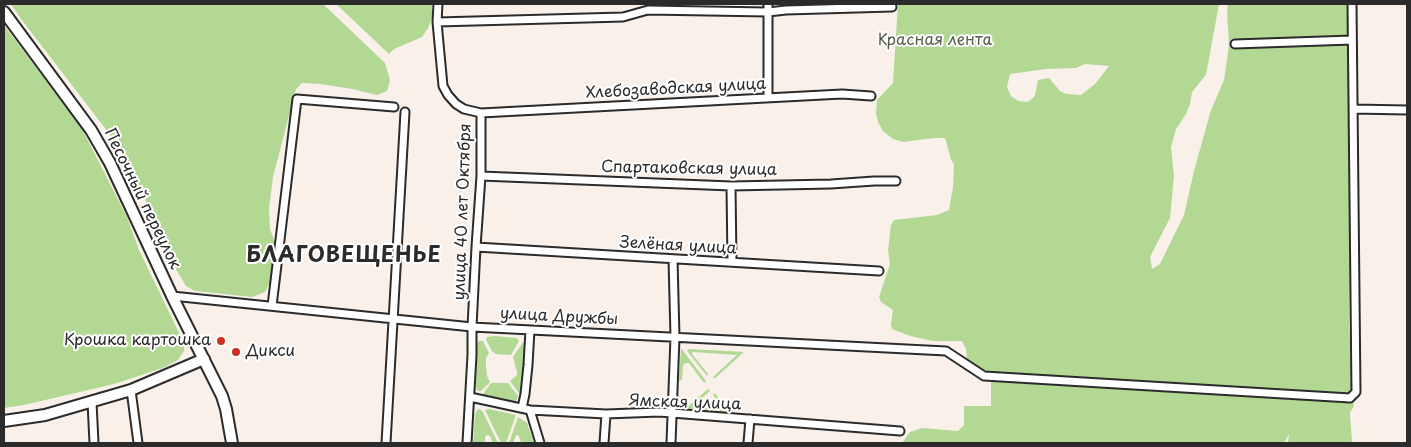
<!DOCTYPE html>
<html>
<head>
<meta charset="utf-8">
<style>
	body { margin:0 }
	#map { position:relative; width:1411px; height:447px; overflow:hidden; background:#f9f0ea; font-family:"Playpen Sans",sans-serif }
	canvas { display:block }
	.frame { position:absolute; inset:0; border:5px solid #2b2b2b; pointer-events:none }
</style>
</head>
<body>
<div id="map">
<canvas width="1411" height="447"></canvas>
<div class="frame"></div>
</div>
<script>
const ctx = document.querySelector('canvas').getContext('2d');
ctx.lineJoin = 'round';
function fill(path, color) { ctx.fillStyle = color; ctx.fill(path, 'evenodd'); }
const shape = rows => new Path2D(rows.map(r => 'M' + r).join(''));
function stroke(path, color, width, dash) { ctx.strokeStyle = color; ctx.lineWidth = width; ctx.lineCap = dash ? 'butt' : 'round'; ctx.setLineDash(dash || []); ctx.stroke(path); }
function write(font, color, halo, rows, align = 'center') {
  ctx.font = font + ' "Playpen Sans",sans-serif'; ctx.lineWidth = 4; ctx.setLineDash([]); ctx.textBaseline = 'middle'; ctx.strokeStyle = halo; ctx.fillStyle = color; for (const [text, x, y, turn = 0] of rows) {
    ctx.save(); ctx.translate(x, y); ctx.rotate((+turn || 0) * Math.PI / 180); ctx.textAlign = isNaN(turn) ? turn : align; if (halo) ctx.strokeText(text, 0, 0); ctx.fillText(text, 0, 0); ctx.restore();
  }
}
fill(shape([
	[11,4,323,4,385,63,390,80,387,91,377,95,352,89,321,84,302,83,296,89,273,177,269,208,270,229,278,250,277,262,271,280,265,292,252,297,195,291,186,286,162,246,141,188,111,136,21,19],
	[336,4,432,4,432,18,428,28,422,37,394,49,389,54],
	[898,4,1219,4,1206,75,1192,92,1190,104,1186,114,1176,129,1171,147,1174,176,1170,218,1150,257,1152,269,1160,264,1184,215,1194,171,1211,110,1224,80,1229,45,1227,12,1228,4,1349,4,1351,184,1349,326,1351,360,1352,389,1350,395,985,375,971,365,967,359,966,349,962,341,933,341,910,336,892,329,891,324,893,310,881,302,879,297,890,264,888,250,891,225,894,220,937,215,949,210,953,187,954,165,951,159,945,138,934,138,903,142,893,139,883,131,878,122,876,114,877,100,893,83],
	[1085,64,1109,66,1095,84,1081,95,1066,94,1060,91,1049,78,1038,80,1035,95,1033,98,1028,102,1018,101,1011,96,1007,87,1010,74,1046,69,1076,68],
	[4,25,82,129,127,217,139,250,184,343,184,351,178,360,163,368,114,384,24,405,4,408],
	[495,336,517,338,519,341,511,355,496,354,492,351,486,340,487,337],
	[479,341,483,341,489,353,486,358,486,367,487,376,490,382,481,391,478,391,476,388,477,344],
	[523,342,526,344,523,387,521,396,510,381,517,375,517,372,513,357],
	[681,348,706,381,704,383,689,363,686,363,683,365,682,380,679,381],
	[689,349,744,352,714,379,713,377,737,355,693,352,692,354,708,374,707,376,687,351],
	[991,379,1353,400,1354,406,1350,413,1352,443,1288,443,1289,434,1284,443,902,443,910,432,922,428,958,431,964,425,964,406,991,406],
	[491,383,508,383,518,396,517,399,515,402,510,403,485,397,483,394],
	[708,389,710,391,693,406,722,409,713,395,715,393,729,413,687,410,686,408],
	[480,409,483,412,498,443,493,443,490,436,487,435,485,437,485,443,473,443,475,415,477,410],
	[489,409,516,415,506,443,501,443,485,410],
	[518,417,527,423,534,443,521,443,519,436,516,435,513,443,509,443]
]), '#b2d894');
const street = shape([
	[438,4,437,22,443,86,448,95,456,104,464,109,481,113,481,176,476,247,472,327,472,355,467,443],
	[437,22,623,17,648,10,768,12,786,10,892,7],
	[1235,44,1352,40],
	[768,98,768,4],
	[1353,109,1407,110],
	[481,113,842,94,871,96],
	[481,176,731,186,831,184,874,181,896,181],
	[731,186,732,262],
	[476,247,879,271],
	[172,296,472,327,946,351,984,376,1350,398,1356,392,1352,4],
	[272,306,297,99,394,107],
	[131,390,138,443],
	[470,397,530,410,606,414,659,412,900,431],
	[92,402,94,443],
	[522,408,525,394,528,365,530,330],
	[530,410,540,443],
	[386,443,405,112],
	[604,443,606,414],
	[671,443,675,337,673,259],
	[748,443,750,419]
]);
const secondary = shape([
	[4,12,91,130,110,163,172,296,222,396,226,409,232,443],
	[4,421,45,415,131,390,204,359]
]);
stroke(street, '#2b2b2b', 11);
stroke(secondary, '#2b2b2b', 14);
stroke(street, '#fff', 7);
stroke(secondary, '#fff', 10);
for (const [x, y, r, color] of [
	[221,341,5,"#c8321e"],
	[236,352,5,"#c8321e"]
]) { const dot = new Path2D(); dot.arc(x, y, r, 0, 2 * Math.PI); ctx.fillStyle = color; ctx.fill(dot); stroke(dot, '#fff', 2); }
write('16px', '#545f4a', '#fff', [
	["Красная лента",935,41]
]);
write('16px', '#2b2b2b', '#fff', [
	["Хлебозаводская улица",676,89,-3],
	["Спартаковская улица",689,169,1],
	["Песочный переулок",142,199,64],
	["улица 40 лет Октября",463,212,-88],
	["Зелёная улица",678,246,3],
	["улица Дружбы",559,317,3],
	["Ямская улица",685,403,2]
]);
write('16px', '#2b2b2b', '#fff', [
	["Крошка картошка",211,341],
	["Дикси",246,352,"left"]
], 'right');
ctx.letterSpacing = '1px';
write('bold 21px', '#2b2b2b', '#fff', [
	["БЛАГОВЕЩЕНЬЕ",344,256]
]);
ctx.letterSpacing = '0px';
</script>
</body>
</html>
